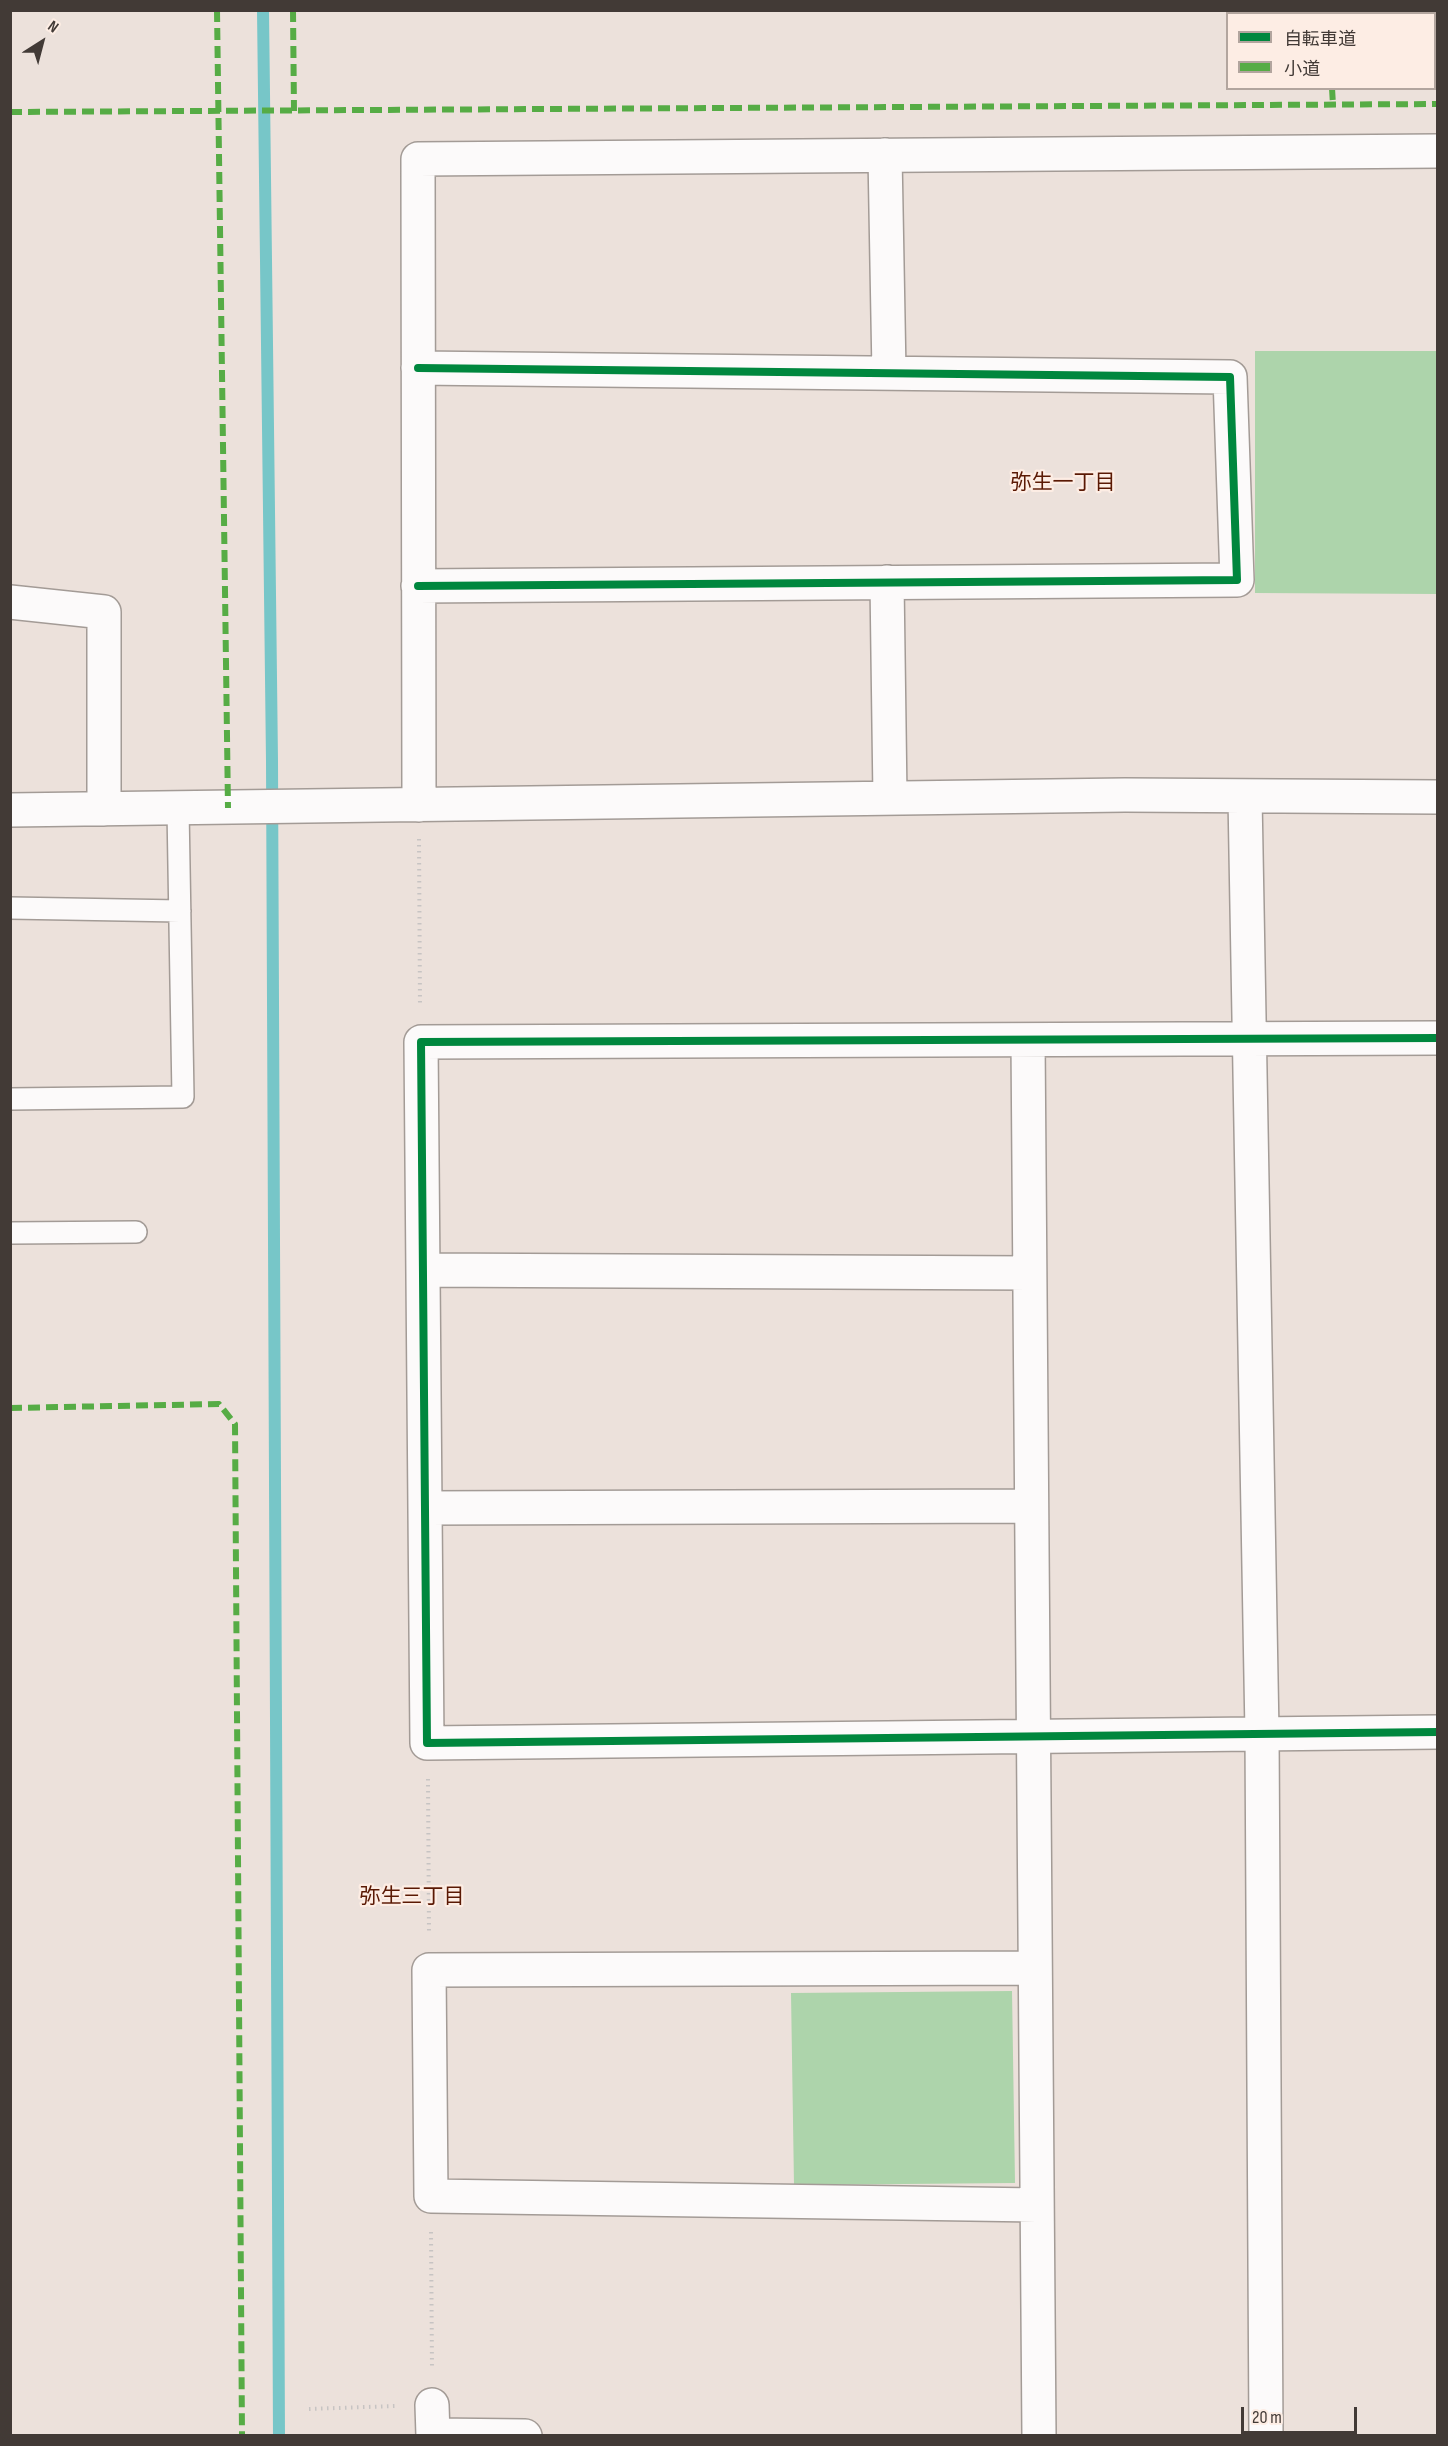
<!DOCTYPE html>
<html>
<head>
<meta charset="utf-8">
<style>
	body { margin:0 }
	#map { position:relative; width:1448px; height:2446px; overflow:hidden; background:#ece1db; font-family:"Sofia Sans Condensed","Noto Sans JP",sans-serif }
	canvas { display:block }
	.frame { position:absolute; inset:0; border:12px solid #423a36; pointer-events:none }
	.legend { position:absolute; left:1226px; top:12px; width:210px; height:78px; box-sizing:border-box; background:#fdede4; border:2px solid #b2a59e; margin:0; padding:8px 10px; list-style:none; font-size:18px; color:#423a36 }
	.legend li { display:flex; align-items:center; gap:12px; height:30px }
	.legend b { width:30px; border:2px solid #b2a59e }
	.north { position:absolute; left:12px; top:12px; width:60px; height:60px; -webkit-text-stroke:4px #fdede4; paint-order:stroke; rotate:36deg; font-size:16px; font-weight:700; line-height:24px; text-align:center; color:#423a36 }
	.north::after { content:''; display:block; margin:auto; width:21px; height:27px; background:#423a36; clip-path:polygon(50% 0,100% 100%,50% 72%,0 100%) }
	.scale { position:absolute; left:1241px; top:2407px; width:116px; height:27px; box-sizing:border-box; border:3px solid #423a36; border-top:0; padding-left:8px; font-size:18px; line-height:21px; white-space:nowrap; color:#423a36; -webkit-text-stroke:4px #fdede4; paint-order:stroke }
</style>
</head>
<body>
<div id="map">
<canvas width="1448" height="2446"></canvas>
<div class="frame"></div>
<ul class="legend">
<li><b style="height:8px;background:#00873e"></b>自転車道</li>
<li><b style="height:8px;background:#56ac45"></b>小道</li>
</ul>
<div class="north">N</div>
<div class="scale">20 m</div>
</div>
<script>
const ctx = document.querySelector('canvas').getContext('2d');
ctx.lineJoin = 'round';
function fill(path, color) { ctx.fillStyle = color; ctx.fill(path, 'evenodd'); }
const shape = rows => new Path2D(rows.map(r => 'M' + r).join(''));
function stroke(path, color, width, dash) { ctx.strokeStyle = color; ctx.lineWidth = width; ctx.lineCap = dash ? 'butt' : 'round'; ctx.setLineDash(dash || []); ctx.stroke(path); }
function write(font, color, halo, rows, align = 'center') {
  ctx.font = font + ' "Sofia Sans Condensed","Noto Sans JP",sans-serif'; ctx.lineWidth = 4.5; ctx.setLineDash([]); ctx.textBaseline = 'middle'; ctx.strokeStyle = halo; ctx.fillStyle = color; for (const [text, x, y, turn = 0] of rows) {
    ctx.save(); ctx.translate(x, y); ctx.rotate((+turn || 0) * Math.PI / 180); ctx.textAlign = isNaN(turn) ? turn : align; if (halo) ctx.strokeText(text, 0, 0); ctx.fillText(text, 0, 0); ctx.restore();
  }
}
fill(shape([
	[1255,351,1437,351,1437,594,1255,593],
	[1012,1991,1015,2183,794,2185,791,1993]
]), '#add4ab');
stroke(shape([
	[263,10,272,761,279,2436]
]), '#77c6c8', 12);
const service = shape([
	[10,908,180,911],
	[10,1099,183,1097,178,809],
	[10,1233,136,1232]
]);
const minor = shape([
	[885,155,889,373],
	[887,582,890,798],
	[418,586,1237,580,1230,377,418,368],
	[10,602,104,612,104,809],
	[1245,797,1262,1733,1266,2436],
	[419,805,418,159,1438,151],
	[10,810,1125,795,1438,797],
	[1438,1038,421,1042,427,1743,1438,1732],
	[1028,1040,1039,2436],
	[423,1270,1029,1273],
	[425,1508,1031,1506],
	[1034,1968,429,1970,431,2196,1037,2205],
	[432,2405,433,2436],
	[433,2435,525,2436]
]);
stroke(service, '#a39b96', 24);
stroke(minor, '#a39b96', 36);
stroke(shape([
	[419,839,420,1006],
	[428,1779,429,1933],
	[431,2232,432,2369],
	[309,2409,395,2406]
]), '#c7c4c3', 4, [1.5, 4.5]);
stroke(service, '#fcfafa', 21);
stroke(minor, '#fcfafa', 33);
stroke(shape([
	[217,10,228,808],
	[293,10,294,111],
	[1330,10,1330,14],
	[1332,88,1333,105],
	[10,112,1438,104],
	[10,1408,219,1404,235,1424,242,2436]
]), '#56ac45', 6, [12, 6]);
stroke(shape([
	[418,586,1237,580,1230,377,418,368],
	[1438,1038,421,1042,427,1743,1438,1732]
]), '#00873e', 8);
write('21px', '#5a1904', '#fdede4', [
	["弥生一丁目",1063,484],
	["弥生三丁目",412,1898]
]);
</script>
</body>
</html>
